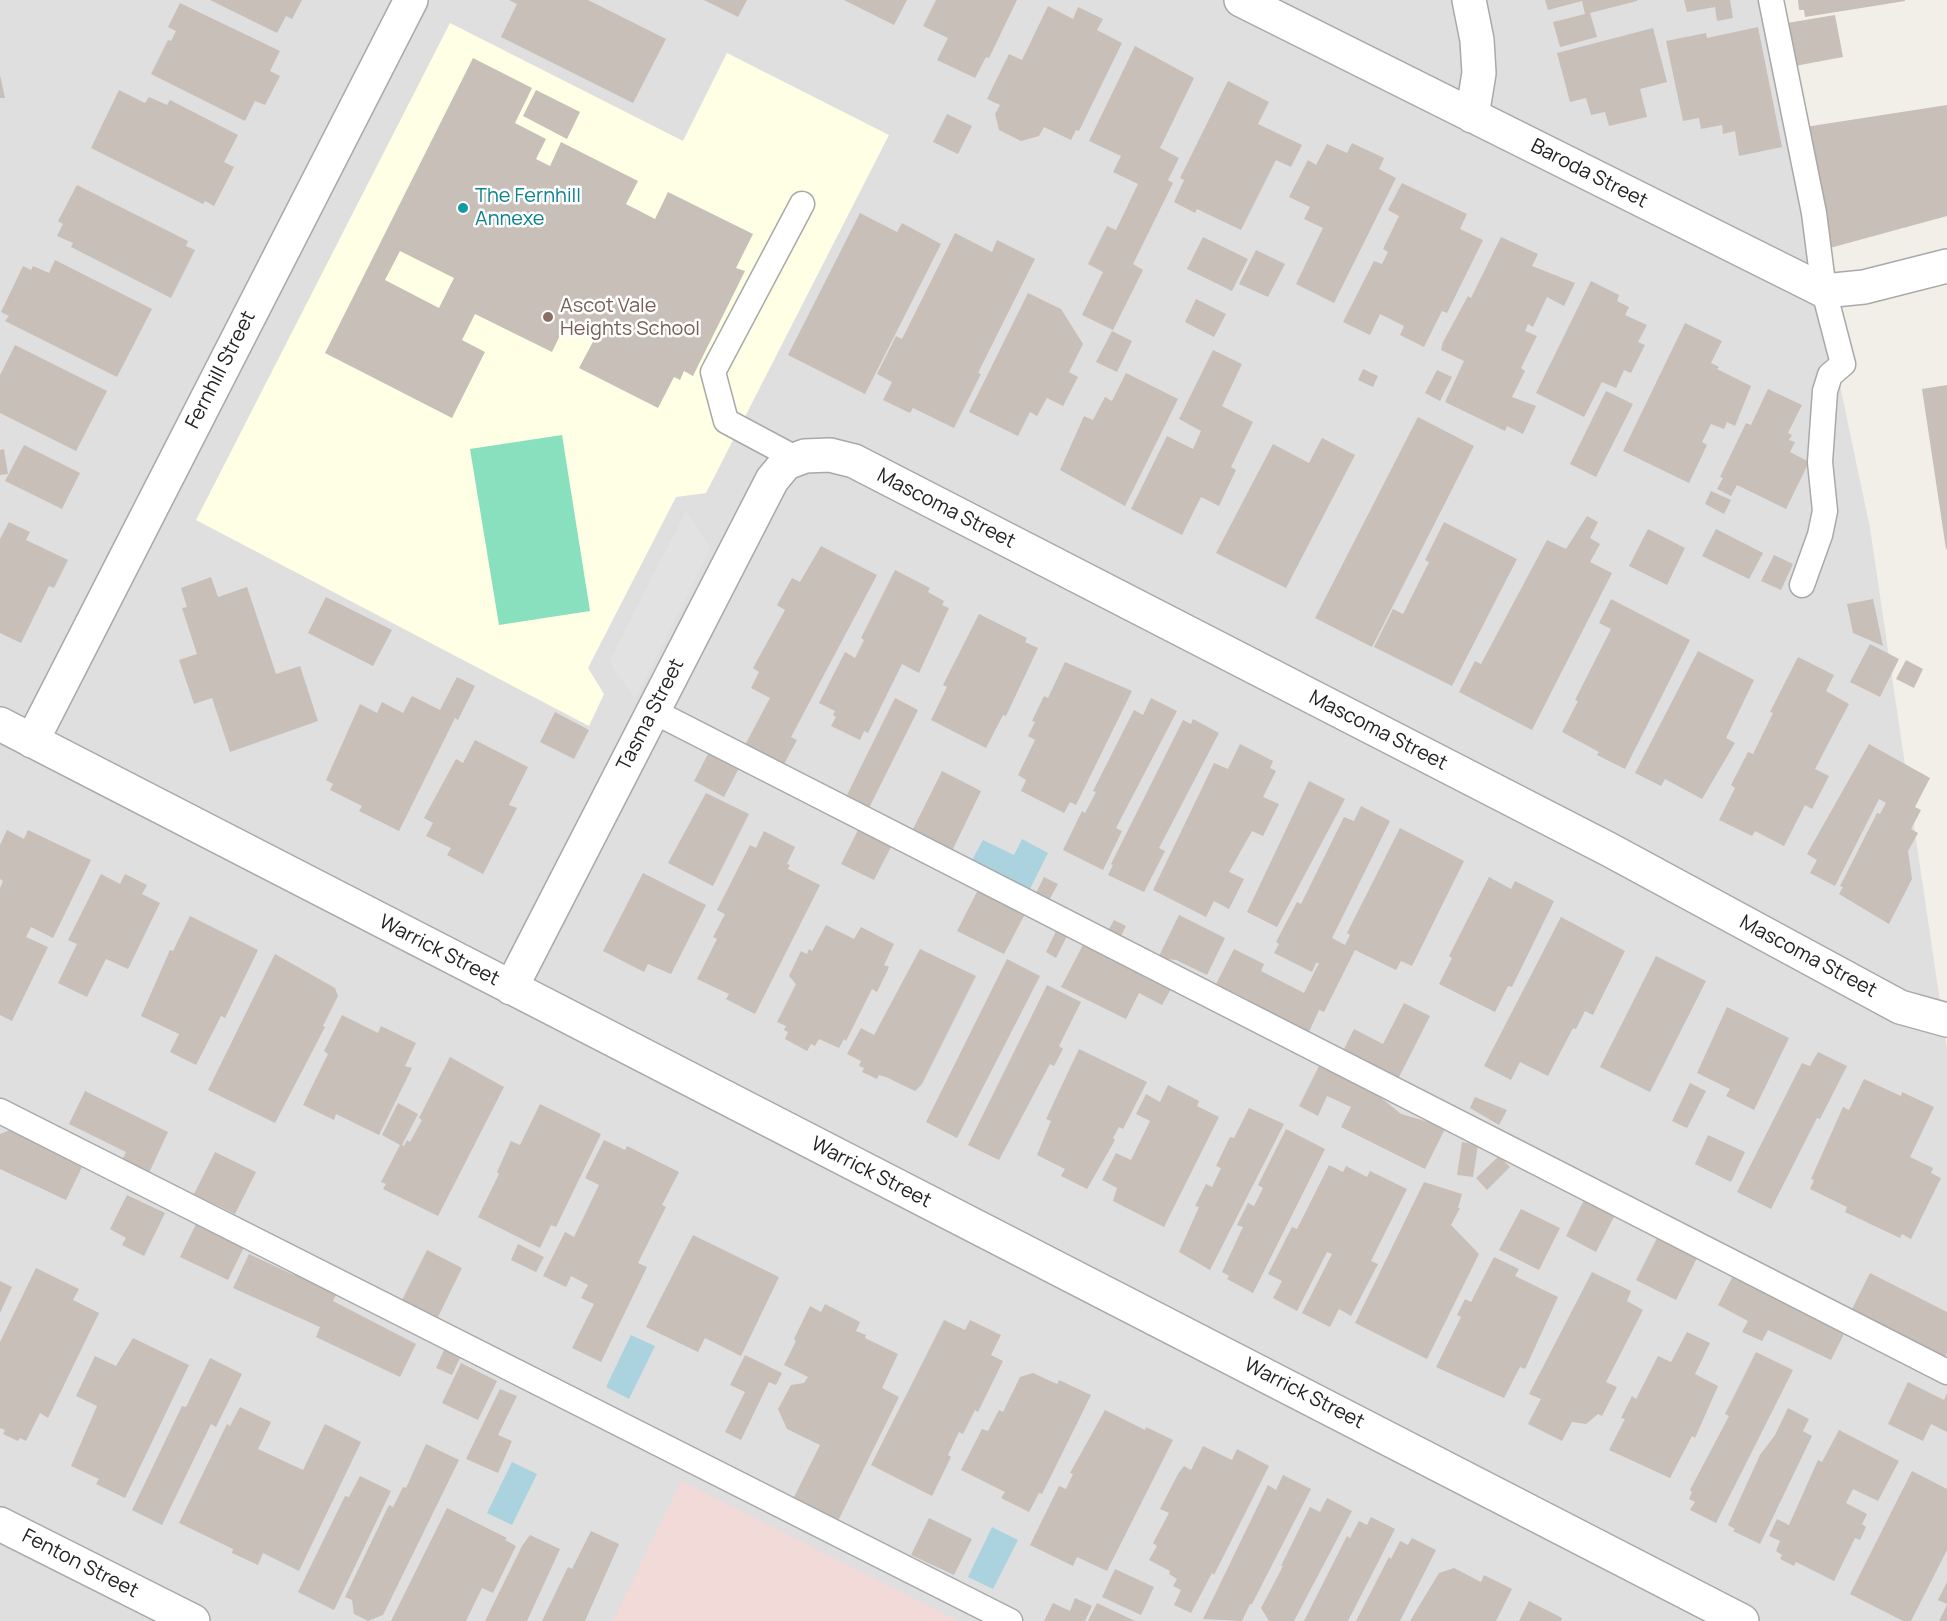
<!DOCTYPE html>
<html>
<head>
<meta charset="utf-8">
<style>
	body { margin:0 }
	canvas { display:block; background:#f2efe9 }
</style>
</head>
<body>
<canvas width="1947" height="1621"></canvas>
<script>
const ctx = document.querySelector('canvas').getContext('2d');
ctx.lineJoin = 'round';
function fill(path, color) { ctx.fillStyle = color; ctx.fill(path, 'evenodd'); }
const shape = rows => new Path2D(rows.map(r => 'M' + r).join(''));
function stroke(path, color, width, dash) { ctx.strokeStyle = color; ctx.lineWidth = width; ctx.lineCap = dash ? 'butt' : 'round'; ctx.setLineDash(dash || []); ctx.stroke(path); }
function write(font, color, halo, rows, align = 'center') {
  ctx.font = font + ' Manrope,sans-serif'; ctx.lineWidth = 5; ctx.setLineDash([]); ctx.textBaseline = 'middle'; ctx.strokeStyle = halo; ctx.fillStyle = color; for (const [text, x, y, turn = 0] of rows) {
    ctx.save(); ctx.translate(x, y); ctx.rotate((+turn || 0) * Math.PI / 180); ctx.textAlign = isNaN(turn) ? turn : align; if (halo) ctx.strokeText(text, 0, 0); ctx.fillText(text, 0, 0); ctx.restore();
  }
}
fill(shape([
	[0,0,1759,0,1870,528,1947,1049,1947,1621,0,1621]
]), '#e0dfdf');
fill(shape([
	[681,1481,959,1621,613,1621]
]), '#f2dad9');
fill(shape([
	[450,23,683,141,727,53,889,135,706,493,676,497,588,668,604,694,589,726,196,520]
]), '#ffffe5');
fill(shape([
	[562,435,590,611,499,625,470,449]
]), '#88e0be');
fill(shape([
	[686,511,711,548,635,699,609,662]
]), '#e2e2e2');
fill(shape([
	[1022,839,1048,853,1030,889,972,860,983,840,1014,855],
	[631,1335,655,1346,629,1399,606,1387],
	[512,1462,537,1474,512,1525,487,1513],
	[992,1527,1018,1540,993,1589,968,1577]
]), '#aad3df');
fill(shape([
	[210,0,302,0,292,19,286,16,277,33],
	[509,0,588,0,666,39,633,103,501,37,517,4],
	[704,0,747,0,738,17],
	[844,0,907,0,894,25],
	[936,0,1017,0,989,58,986,57,975,78,937,60,948,38,923,26],
	[1545,0,1637,0,1637,1,1590,13,1597,37,1560,47,1553,22,1585,14,1582,1,1548,10],
	[1684,0,1730,0,1733,18,1717,21,1715,7,1687,12],
	[1798,0,1905,0,1905,1,1805,17,1804,10,1799,10],
	[180,3,280,51,270,71,280,76,265,105,255,101,245,121,151,74,168,40,171,41,176,31,168,27],
	[1048,6,1073,19,1078,7,1103,19,1097,30,1122,43,1079,131,1076,130,1071,140,1044,127,1039,136,1021,141,999,130,995,114,1000,105,987,99,1009,54,1022,60],
	[1835,15,1843,57,1795,66,1787,23],
	[1758,27,1782,147,1739,156,1735,131,1723,134,1722,125,1701,129,1699,118,1683,121,1666,41,1706,33,1707,38],
	[1653,28,1667,82,1640,89,1647,117,1609,126,1605,112,1591,115,1586,98,1570,102,1557,53],
	[1135,46,1194,78,1160,148,1179,158,1168,180,1173,183,1133,264,1143,270,1113,330,1082,315,1103,272,1088,264,1107,226,1116,230,1138,184,1113,172,1121,156,1089,141],
	[473,58,532,88,515,123,546,139,536,159,550,166,561,142,638,181,626,204,655,219,668,192,753,234,736,268,745,271,693,376,684,371,680,380,674,377,658,408,579,368,595,338,566,323,552,352,475,314,462,340,485,352,452,418,325,353],
	[400,251,454,278,439,308,385,280],
	[0,75,5,98,0,98],
	[1228,81,1269,102,1258,124,1302,145,1291,167,1276,160,1241,230,1197,209,1195,213,1174,202,1184,180,1180,178],
	[119,90,145,103,149,97,167,105,170,100,238,135,224,162,234,167,214,206,205,201,203,204,91,148],
	[536,90,580,112,567,139,523,116],
	[1947,105,1947,216,1830,248,1805,127],
	[947,114,972,126,958,154,933,142],
	[1352,143,1384,158,1379,169,1396,178,1334,303,1296,284,1323,228,1304,219,1310,207,1289,197,1308,160,1316,165,1327,144,1347,153],
	[1402,183,1467,214,1460,229,1483,240,1447,313,1442,311,1424,347,1400,335,1404,326,1380,314,1370,335,1343,322,1374,261,1382,264,1388,252,1383,249,1399,216,1388,210],
	[77,185,188,241,186,246,195,250,171,298,71,247,73,243,57,236,63,224,58,221],
	[860,213,897,232,902,223,941,244,865,394,788,355],
	[955,233,992,252,997,240,1035,259,978,373,981,374,954,428,913,408,910,413,883,400,892,382,877,374,896,336,902,339],
	[1203,237,1248,259,1232,291,1187,269],
	[1501,237,1538,254,1532,266,1575,283,1564,306,1547,297,1533,327,1528,324,1525,331,1537,336,1521,368,1525,371,1512,397,1536,406,1523,434,1507,426,1505,431,1445,402,1464,361,1441,350,1443,342,1468,296,1471,298],
	[1256,250,1285,264,1268,297,1239,284],
	[55,260,152,309,117,377,5,321,9,316,1,312,23,266,31,270,33,266,49,273],
	[1591,281,1619,295,1617,301,1629,307,1625,315,1647,325,1638,342,1645,345,1631,373,1624,370,1616,388,1602,382,1584,417,1536,393],
	[1028,293,1061,309,1083,344,1069,372,1078,377,1063,406,1047,398,1037,416,1030,412,1018,436,969,412],
	[1196,299,1226,314,1214,337,1185,322],
	[1685,323,1722,341,1711,363,1719,367,1717,369,1751,386,1735,426,1727,422,1724,429,1711,424,1702,442,1707,445,1689,483,1623,451],
	[1112,331,1132,341,1117,372,1096,362],
	[15,345,107,391,76,451,0,413,0,375],
	[1213,350,1242,364,1222,406,1253,422,1231,467,1236,470,1219,506,1201,497,1182,535,1131,509,1167,436,1193,449,1201,431,1179,419],
	[1363,369,1378,376,1373,387,1358,380],
	[1437,370,1452,377,1440,401,1425,393],
	[1126,373,1178,399,1125,506,1060,470,1084,416,1093,420,1105,397,1112,401],
	[1947,385,1947,549,1946,549,1922,389],
	[1768,389,1802,405,1788,433,1792,435,1789,440,1795,442,1790,452,1809,462,1786,509,1737,485,1731,496,1717,489,1723,478,1720,477,1746,423,1751,425],
	[1606,391,1633,404,1596,477,1570,464],
	[1418,417,1474,446,1372,647,1315,618],
	[1322,438,1355,455,1286,588,1216,553,1273,444,1309,463],
	[24,445,80,473,62,509,5,481],
	[4,449,8,474,0,475,0,450],
	[1711,491,1731,500,1724,514,1705,504],
	[1587,516,1598,522,1590,538,1600,544,1590,562,1612,573,1532,730,1459,692,1475,661,1481,664,1547,540,1566,549],
	[9,522,30,532,26,540,68,560,54,588,49,586,21,643,0,633,0,539],
	[1444,522,1517,559,1452,686,1374,647,1393,609,1403,614,1429,562,1425,560],
	[1648,529,1685,548,1667,585,1629,566],
	[1716,529,1763,553,1749,579,1702,556],
	[821,546,877,575,791,737,797,740,783,766,745,745,770,698,751,688,759,672,753,668,785,610,777,605,792,578,800,582],
	[1774,555,1793,564,1781,590,1761,581],
	[895,570,930,588,928,592,944,601,942,605,949,608,919,673,902,664,868,733,864,731,860,740,831,726,836,717,833,715,835,711,819,703,845,652,855,658,864,640,861,638],
	[211,577,218,597,247,587,276,674,300,666,318,721,230,752,212,698,194,704,179,660,197,654,182,608,187,607,181,588],
	[326,597,392,630,373,666,308,633],
	[1611,599,1690,640,1625,769,1597,755,1599,752,1562,732,1578,701,1575,700,1611,629,1599,623],
	[1873,599,1883,646,1853,633,1847,604],
	[979,614,1027,638,1025,642,1038,648,1006,716,1003,715,986,748,931,720,947,687,943,685],
	[1870,644,1899,659,1880,697,1850,682],
	[1698,651,1754,680,1726,738,1735,743,1702,799,1665,779,1661,786,1635,773],
	[1798,657,1834,675,1826,691,1849,704,1815,769,1829,776,1812,809,1805,805,1784,846,1755,831,1752,836,1719,820,1735,788,1731,785,1748,752,1753,754,1773,713,1770,712],
	[1906,660,1923,669,1914,688,1896,679],
	[1065,662,1132,691,1076,805,1070,802,1064,813,1021,791,1026,780,1018,775,1035,740,1028,736,1035,722,1032,721,1044,696,1048,698],
	[457,677,475,686,458,720,455,718,399,831,359,811,362,806,330,790,333,784,326,780,360,704,377,713,382,702,403,713,412,696,440,710],
	[895,698,918,710,868,810,845,799],
	[1151,698,1177,711,1116,828,1122,831,1103,870,1063,850,1082,811,1085,813,1096,792,1093,791,1134,710,1143,715],
	[555,712,589,730,574,759,540,742],
	[1193,719,1219,733,1159,848,1165,851,1144,892,1108,875,1113,865,1111,864,1183,720,1191,724],
	[475,740,528,767,509,805,517,808,483,874,447,855,451,848,426,836,433,823,424,818,456,759,463,763],
	[1240,744,1273,761,1270,768,1276,771,1263,797,1279,804,1263,836,1252,831,1229,872,1244,879,1229,909,1214,901,1206,917,1153,890,1214,763,1228,769],
	[1869,744,1930,778,1915,807,1921,810,1911,829,1918,833,1908,851,1912,879,1889,924,1839,894,1843,887,1840,886,1877,813,1880,814,1886,803,1879,799,1835,886,1810,873,1817,860,1807,854],
	[710,750,740,766,724,797,694,781],
	[942,771,981,791,951,853,911,833],
	[1309,781,1345,799,1277,927,1247,912],
	[706,793,749,814,713,886,668,863],
	[1361,806,1390,821,1332,938,1345,945,1350,935,1347,933,1400,828,1464,861,1412,966,1401,961,1396,970,1355,950,1324,1012,1319,1010,1307,1036,1244,1004,1247,999,1216,984,1234,949,1264,964,1261,971,1304,993,1319,963,1316,963,1312,972,1274,953,1279,944,1276,942,1297,902,1301,904,1344,817,1354,821],
	[860,826,893,843,874,880,841,864],
	[7,830,24,839,28,830,91,860,53,938,31,927,26,937,48,947,12,1021,0,1015,0,888,3,881,0,879,0,845],
	[764,831,795,847,787,864,790,865,788,869,820,885,755,1014,726,999,729,994,697,979,717,939,713,937,725,914,717,910,750,845,756,848],
	[643,873,706,905,671,974,648,964,644,972,603,951],
	[101,874,120,884,125,874,147,885,142,894,160,903,128,969,106,959,87,997,58,983,77,944,68,940],
	[1044,877,1058,884,1048,902,1035,895],
	[1489,877,1511,889,1515,881,1554,901,1512,987,1508,986,1495,1012,1439,984,1452,958,1449,956],
	[979,888,1026,912,1004,954,957,931],
	[1179,915,1225,938,1207,975,1176,960,1158,958],
	[190,916,258,950,225,1018,221,1016,196,1065,170,1052,179,1034,141,1016,170,950,173,951],
	[1561,917,1625,951,1593,1015,1585,1011,1576,1029,1573,1028,1548,1076,1520,1062,1511,1080,1484,1066],
	[1114,920,1126,926,1120,938,1107,933],
	[826,925,854,939,861,927,894,944,884,965,889,967,877,992,872,989,846,1041,844,1039,839,1048,819,1039,815,1046,811,1044,807,1051,785,1039,788,1032,784,1030,786,1026,777,1022,796,984,789,976,801,951,807,954,809,949,812,951],
	[1057,929,1068,934,1056,958,1046,952],
	[1084,943,1172,987,1162,1005,1139,993,1126,1019,1061,987],
	[920,949,976,976,922,1084,915,1091,886,1077,879,1075,877,1079,862,1072,864,1068,859,1066,861,1061,847,1054,861,1028,874,1035],
	[275,954,335,988,338,996,323,1026,325,1027,275,1123,208,1090],
	[1656,956,1706,981,1650,1092,1600,1067],
	[1007,959,1040,976,957,1138,926,1122],
	[1047,985,1081,1002,1059,1046,1063,1049,1054,1066,1050,1064,999,1160,968,1145],
	[1404,1003,1430,1016,1397,1081,1342,1053,1354,1029,1383,1044],
	[1727,1007,1789,1038,1754,1110,1726,1096,1730,1089,1697,1073],
	[342,1015,378,1033,381,1026,416,1043,405,1066,412,1068,379,1135,336,1114,334,1120,303,1105,328,1054,324,1051],
	[1079,1049,1147,1082,1123,1129,1119,1127,1113,1138,1115,1140,1087,1189,1061,1176,1065,1169,1037,1155,1051,1121,1046,1119],
	[1818,1052,1847,1066,1820,1119,1817,1118,1771,1209,1737,1192,1802,1063,1810,1066],
	[450,1057,504,1087,438,1216,383,1189,386,1184,381,1182,400,1145,382,1135,398,1103,418,1114,402,1145,404,1146,407,1140,410,1142,422,1120,419,1118],
	[1321,1062,1363,1083,1401,1114,1446,1127,1425,1169,1341,1127,1351,1107,1327,1096,1318,1116,1299,1106],
	[1864,1079,1901,1096,1902,1092,1934,1107,1910,1157,1933,1168,1931,1173,1941,1178,1911,1239,1902,1234,1900,1238,1845,1212,1847,1207,1810,1189,1814,1180,1811,1179,1843,1107,1849,1110],
	[1690,1083,1706,1091,1687,1128,1672,1121],
	[1168,1085,1199,1101,1197,1106,1219,1117,1164,1227,1113,1201,1117,1188,1102,1180,1116,1153,1131,1160,1150,1121,1136,1114,1146,1094,1160,1102],
	[85,1091,168,1132,148,1175,121,1162,126,1152,69,1124],
	[1475,1097,1507,1110,1499,1125,1470,1108],
	[540,1104,601,1134,556,1227,551,1225,540,1248,478,1217,499,1174,497,1172,511,1141,520,1145],
	[1249,1108,1284,1124,1210,1270,1179,1252,1199,1207,1195,1206,1206,1184,1212,1187,1221,1168,1216,1166,1230,1137,1234,1138],
	[1286,1129,1325,1149,1253,1293,1227,1279,1229,1276,1222,1272,1243,1227,1237,1225,1248,1203,1254,1206,1263,1188,1258,1185],
	[10,1130,82,1167,66,1200,0,1169,0,1134],
	[1708,1135,1745,1152,1731,1182,1695,1164],
	[604,1140,625,1150,627,1146,679,1172,662,1205,666,1207,638,1263,647,1267,601,1362,572,1348,594,1304,581,1298,588,1285,571,1276,566,1287,543,1276,565,1232,574,1237,599,1185,585,1178],
	[1462,1142,1478,1145,1473,1177,1457,1175],
	[215,1152,256,1172,235,1214,194,1194],
	[1499,1156,1510,1167,1487,1190,1476,1178],
	[1329,1165,1343,1172,1346,1166,1367,1177,1370,1171,1407,1189,1371,1261,1378,1264,1351,1316,1339,1309,1330,1327,1302,1313,1332,1254,1327,1252,1297,1311,1273,1298,1282,1281,1268,1274,1292,1227,1297,1229],
	[1424,1182,1462,1194,1458,1208,1460,1208,1451,1225,1479,1254,1427,1359,1355,1323],
	[127,1195,165,1213,144,1256,122,1245,126,1238,110,1229],
	[1585,1198,1616,1213,1596,1252,1566,1236],
	[1521,1209,1560,1228,1539,1270,1499,1250],
	[197,1222,245,1245,228,1280,180,1257],
	[693,1235,779,1277,741,1356,705,1338,698,1352,646,1327],
	[1658,1236,1698,1256,1676,1300,1636,1280],
	[518,1244,544,1257,536,1272,511,1260],
	[427,1250,462,1268,437,1319,401,1302],
	[249,1254,294,1275,296,1271,338,1291,333,1301,416,1344,400,1377,316,1337,320,1327,233,1288],
	[1494,1257,1519,1269,1515,1276,1558,1297,1525,1369,1520,1367,1504,1398,1436,1367,1461,1317,1457,1315,1465,1299,1471,1302],
	[36,1268,79,1289,73,1300,99,1313,48,1418,40,1413,26,1441,20,1438,18,1441,3,1434,5,1430,0,1428,0,1342],
	[1592,1272,1631,1291,1627,1301,1643,1310,1606,1382,1617,1387,1602,1416,1598,1414,1586,1424,1572,1422,1562,1441,1528,1424,1541,1399,1529,1394],
	[1870,1273,1947,1312,1947,1353,1943,1360,1850,1313],
	[1733,1276,1844,1334,1831,1360,1768,1330,1762,1341,1742,1332,1748,1321,1718,1305],
	[0,1281,12,1287,0,1313],
	[825,1304,860,1322,856,1331,866,1335,865,1338,898,1354,882,1388,899,1397,837,1523,792,1501,820,1445,787,1429,778,1409,791,1385,804,1383,808,1377,784,1365,796,1341,794,1339,810,1306,821,1312],
	[944,1320,965,1330,970,1320,1001,1335,991,1355,1003,1361,978,1412,975,1410,963,1434,959,1432,948,1455,951,1457,932,1496,871,1465],
	[1687,1332,1710,1343,1695,1374,1718,1386,1695,1438,1692,1436,1670,1478,1609,1450,1625,1419,1621,1418,1632,1396,1636,1399,1658,1356,1671,1362],
	[133,1338,189,1365,125,1498,96,1484,99,1479,71,1466,97,1406,76,1396,95,1356,116,1366],
	[444,1350,460,1358,452,1375,436,1368],
	[1756,1352,1793,1370,1716,1523,1690,1510,1695,1502,1689,1499,1692,1492,1690,1490,1729,1416,1725,1414],
	[745,1355,782,1373,776,1385,769,1382,741,1440,725,1432,745,1392,730,1385],
	[210,1358,242,1374,216,1427,211,1424,162,1525,132,1510,182,1406,186,1407],
	[461,1363,497,1381,478,1420,442,1403],
	[1033,1373,1057,1384,1059,1380,1091,1395,1042,1494,1039,1493,1029,1512,1001,1498,1005,1492,961,1470,982,1429,988,1431,999,1410,1003,1412,1020,1377],
	[1908,1382,1944,1400,1947,1393,1947,1432,1931,1424,1923,1441,1888,1424],
	[500,1389,517,1396,498,1435,512,1441,498,1473,466,1459],
	[240,1407,271,1422,258,1449,303,1470,325,1424,361,1442,299,1571,263,1553,258,1565,232,1553,233,1549,179,1523,227,1424,230,1426],
	[1788,1408,1809,1419,1803,1431,1812,1436,1760,1544,1733,1531,1735,1529,1728,1525,1760,1455,1775,1435],
	[1105,1410,1145,1430,1146,1427,1173,1440,1107,1571,1077,1557,1073,1566,1030,1545,1059,1486,1066,1489,1073,1474,1070,1473],
	[1839,1430,1899,1461,1878,1501,1853,1489,1846,1503,1867,1514,1862,1524,1866,1527,1860,1540,1855,1538,1834,1581,1796,1562,1794,1566,1780,1559,1782,1555,1776,1551,1780,1541,1769,1536,1777,1519,1789,1525,1818,1460,1822,1462],
	[426,1444,459,1460,383,1615,368,1621,354,1614,352,1600,345,1597,389,1505,393,1507,403,1487,406,1488],
	[1203,1446,1232,1460,1237,1449,1269,1466,1214,1575,1212,1573,1191,1613,1174,1605,1181,1590,1173,1586,1177,1579,1169,1574,1170,1571,1149,1560,1157,1546,1153,1543,1169,1513,1160,1509,1178,1474,1184,1466,1191,1470],
	[1912,1471,1947,1489,1947,1550,1911,1621,1903,1621,1850,1594],
	[1283,1475,1311,1489,1252,1604,1250,1604,1242,1621,1203,1619,1268,1485,1276,1490],
	[360,1476,391,1491,334,1610,298,1592,345,1496,349,1497],
	[1327,1498,1352,1511,1294,1621,1269,1621,1261,1608,1283,1566,1281,1566,1310,1507,1320,1512],
	[447,1508,507,1538,505,1540,516,1546,493,1593,482,1588,466,1621,391,1621],
	[1371,1517,1395,1529,1348,1621,1304,1621,1347,1536,1350,1538,1359,1521,1367,1525],
	[929,1518,972,1539,954,1575,911,1555],
	[591,1531,619,1544,585,1621,542,1621,568,1567,572,1569],
	[530,1535,560,1549,527,1621,485,1621,522,1546],
	[1412,1538,1436,1550,1400,1621,1356,1621,1389,1557,1391,1559,1400,1541,1408,1545],
	[1454,1568,1481,1582,1484,1575,1512,1589,1496,1621,1410,1621,1439,1573],
	[1115,1569,1154,1587,1141,1615,1102,1597],
	[1947,1582,1947,1604,1938,1600],
	[1075,1598,1092,1606,1085,1621,1044,1621,1053,1603,1070,1611],
	[1529,1601,1562,1618,1561,1621,1519,1621],
	[1097,1603,1135,1621,1088,1621],
	[1947,1605,1947,1621,1939,1621]
]), '#c7bfb8');
const service = shape([
	[1771,0,1814,213,1824,291,1843,364,1830,375,1825,391,1820,462,1825,511,1820,535,1802,585],
	[797,459,726,421,713,372,802,204],
	[653,711,1947,1372],
	[0,1111,1010,1621]
]);
const minor = shape([
	[1241,0,1824,291,1864,287,1947,266],
	[1469,0,1477,40,1479,73,1472,116],
	[0,724,1742,1621],
	[32,741,411,0],
	[511,988,772,480,786,463,805,456,830,455,854,461,1610,850,1900,1007,1947,1020],
	[0,1524,193,1621]
]);
stroke(service, '#a9a9a9', 27);
stroke(minor, '#a9a9a9', 36);
stroke(service, '#fff', 24);
stroke(minor, '#fff', 33);
for (const [x, y, r, color] of [
	[463,208,6,"#0f9aa8"],
	[548,317,6,"#8d6e63"]
]) { const dot = new Path2D(); dot.arc(x, y, r, 0, 2 * Math.PI); ctx.fillStyle = color; ctx.fill(dot); stroke(dot, '#fff', 2); }
write('20px', '#222', '#fff', [
	["Baroda Street",1589,174,27],
	["Fernhill Street",221,370,-63],
	["Mascoma Street",946,509,27],
	["Tasma Street",651,715,-63],
	["Mascoma Street",1378,731,27],
	["Warrick Street",439,951,27],
	["Mascoma Street",1808,957,28],
	["Warrick Street",871,1173,27],
	["Warrick Street",1304,1394,27],
	["Fenton Street",80,1564,27]
]);
write('20px', '#0d838f', '#fff', [
	["The Fernhill",475,196],
	["Annexe",475,219]
], 'left');
write('20px', '#785e54', '#fff', [
	["Ascot Vale",560,306],
	["Heights School",560,329]
], 'left');
</script>
</body>
</html>
